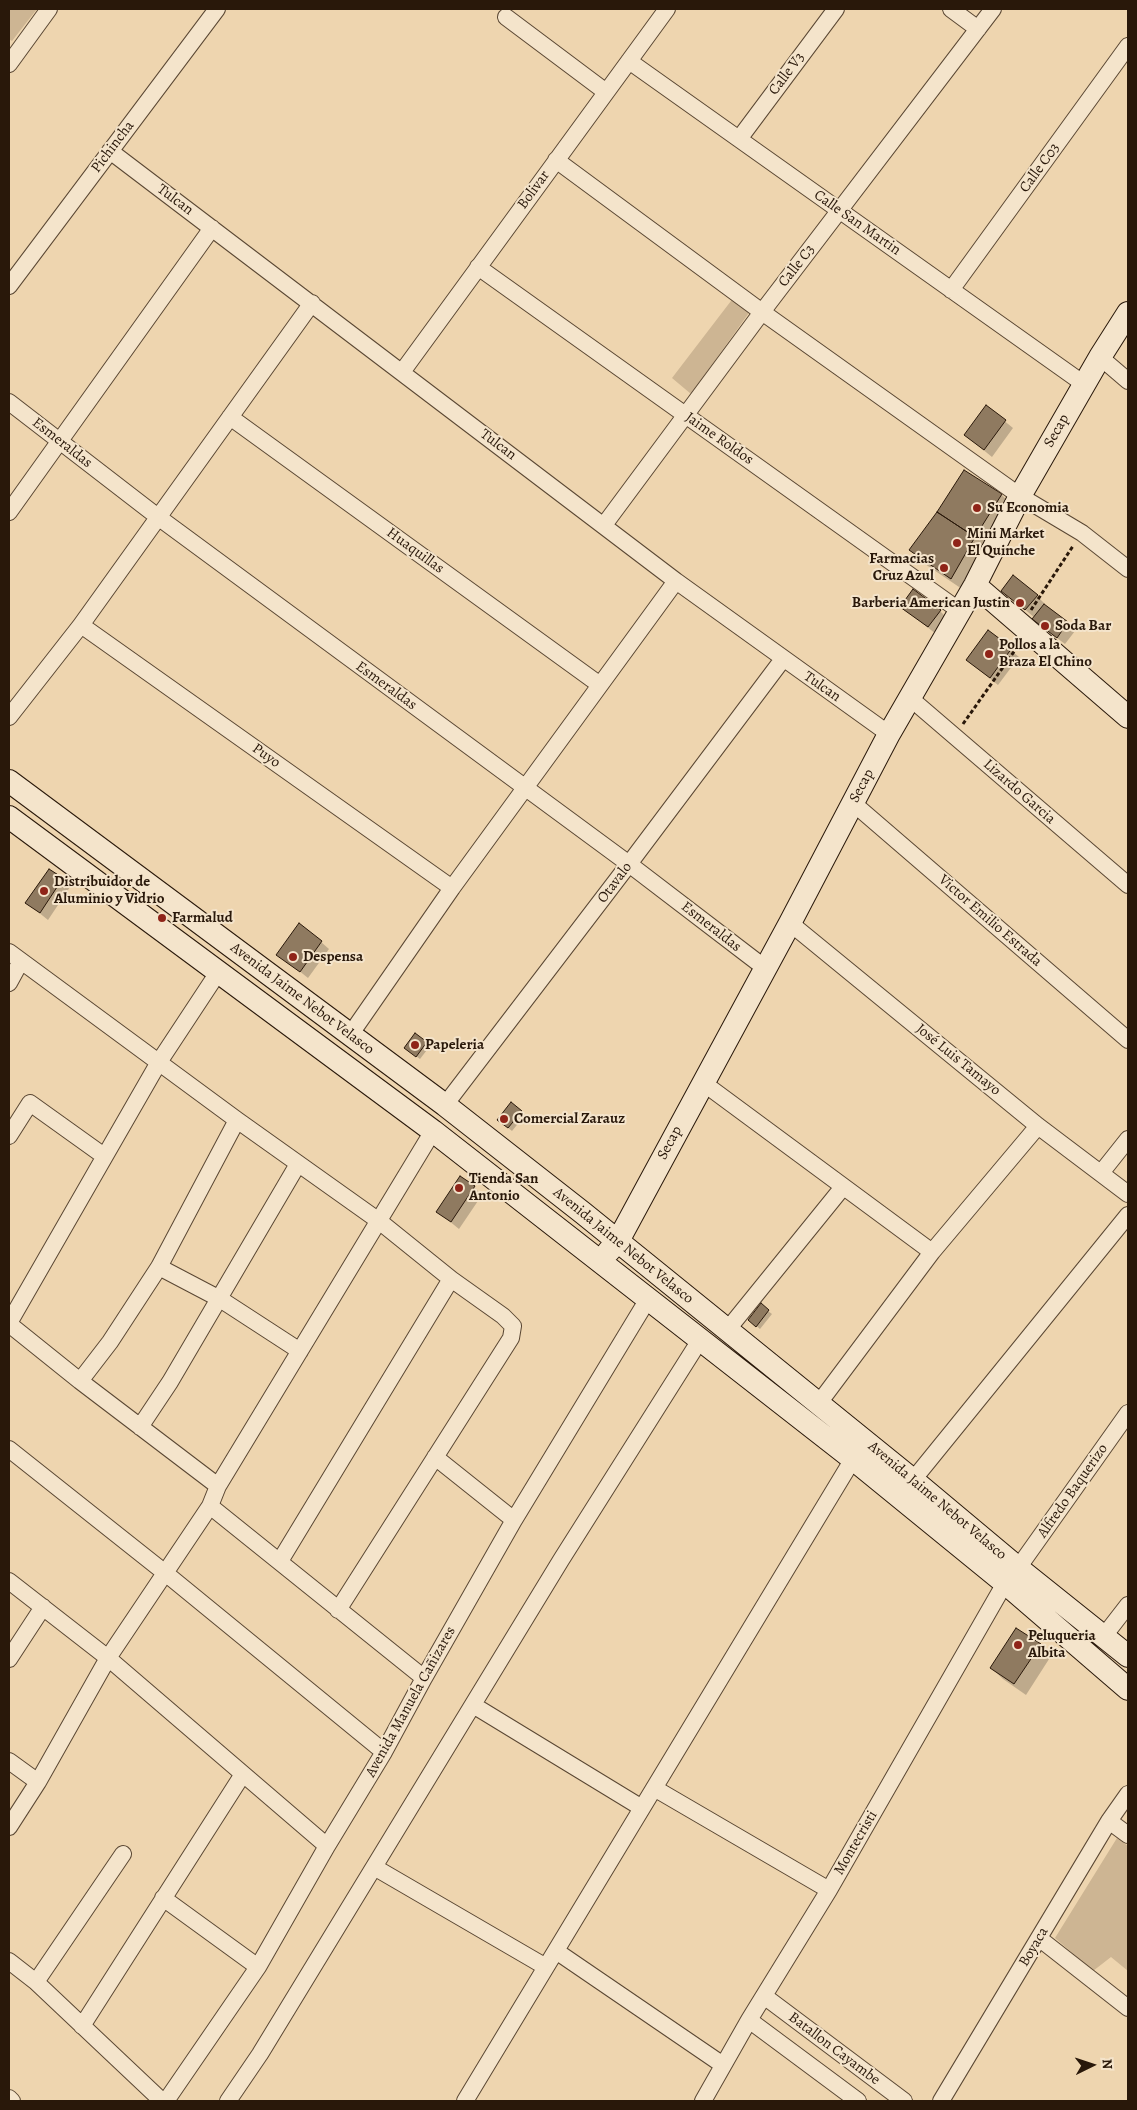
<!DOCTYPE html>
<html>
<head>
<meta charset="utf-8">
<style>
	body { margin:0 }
	#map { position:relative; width:1137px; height:2110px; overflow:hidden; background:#eed5af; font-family:Alegreya,serif }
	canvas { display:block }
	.frame { position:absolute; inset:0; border:10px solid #29180a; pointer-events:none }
	.north { position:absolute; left:1067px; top:2040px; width:50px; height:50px; -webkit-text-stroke:4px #f4e4cb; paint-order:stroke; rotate:86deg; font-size:14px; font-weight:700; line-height:20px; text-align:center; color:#29180a }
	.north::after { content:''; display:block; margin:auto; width:18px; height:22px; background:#29180a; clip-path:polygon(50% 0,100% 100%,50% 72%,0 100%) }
</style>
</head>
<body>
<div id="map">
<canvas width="1137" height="2110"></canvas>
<div class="frame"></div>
<div class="north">N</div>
</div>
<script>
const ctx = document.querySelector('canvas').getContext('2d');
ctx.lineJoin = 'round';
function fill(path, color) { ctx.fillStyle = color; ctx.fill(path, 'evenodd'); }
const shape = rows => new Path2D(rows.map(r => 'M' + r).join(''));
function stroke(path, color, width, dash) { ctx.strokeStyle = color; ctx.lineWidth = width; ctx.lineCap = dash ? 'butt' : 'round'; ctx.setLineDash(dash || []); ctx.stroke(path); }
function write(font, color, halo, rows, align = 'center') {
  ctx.font = font + ' Alegreya,serif'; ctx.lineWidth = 4; ctx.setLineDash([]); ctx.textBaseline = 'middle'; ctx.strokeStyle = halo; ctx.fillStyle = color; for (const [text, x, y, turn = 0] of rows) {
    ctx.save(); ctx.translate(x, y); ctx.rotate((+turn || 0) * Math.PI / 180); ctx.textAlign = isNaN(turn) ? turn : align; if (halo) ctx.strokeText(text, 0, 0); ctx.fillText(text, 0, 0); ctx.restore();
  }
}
fill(shape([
	[9,9,37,9,12,41,9,39],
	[734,297,751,310,691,394,672,378],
	[1117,1838,1128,1846,1128,1971,1111,1957,1093,1971,1055,1938]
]), '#cdb593');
fill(shape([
	[986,406,1013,428,992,457,965,435],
	[965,471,1002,495,1013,507,962,589,922,562,911,550,938,513],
	[1003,591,1037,596,1044,603,1043,605,1075,631,1065,644,1041,626,1035,618],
	[902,607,940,611,947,618,936,634],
	[988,632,1019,657,998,685,967,660],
	[49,870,70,887,48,920,27,903],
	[321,942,329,949,308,978,278,954],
	[426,1043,430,1046,420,1059,409,1051],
	[521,1111,525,1115,512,1131,502,1123],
	[474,1187,482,1195,459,1229,438,1212],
	[768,1311,772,1314,760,1329,753,1323],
	[1040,1645,1051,1656,1026,1695,1003,1679,991,1668]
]), '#0003');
const building = shape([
	[986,405,1006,420,984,450,964,435,986,405],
	[964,470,1002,494,975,537,937,512,964,470],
	[937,512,975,537,951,579,909,550,937,512],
	[1013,575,1038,595,1025,610,1001,591,1013,575],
	[913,589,941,610,928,627,900,607,913,589],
	[1044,604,1068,622,1057,638,1032,619,1044,604],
	[988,630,1012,648,990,678,966,660,988,630],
	[49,869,63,878,40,913,25,903,49,869],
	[299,923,322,941,300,972,276,955,299,923],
	[415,1033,427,1042,416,1057,404,1048,415,1033],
	[511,1102,522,1111,508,1128,497,1120,511,1102],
	[460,1176,475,1186,451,1222,436,1212,460,1176],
	[761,1303,769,1310,756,1327,748,1320,761,1303],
	[1016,1628,1041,1644,1014,1684,990,1668,1016,1628]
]);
fill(building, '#8f7a60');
stroke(building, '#29180a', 1);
const street = shape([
	[951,9,978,29],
	[506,17,606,92],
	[629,61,1084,384],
	[9,64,49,9],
	[739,139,836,9],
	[110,151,676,581,889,734],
	[556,160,762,312,1020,496,1082,533,1128,569],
	[478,267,960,611],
	[9,286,217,9],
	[951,290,1128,46],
	[1100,357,1128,381],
	[402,372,667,9],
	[9,402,158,517,629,864,765,968],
	[230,417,600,685],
	[9,512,212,228],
	[604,525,762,312,993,9],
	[81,625,452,888],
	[910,698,1128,885],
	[9,717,81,625,312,303],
	[853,803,1128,1040],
	[790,923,1038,1126,1128,1194],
	[9,952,237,1120,379,1221,451,1279,503,1316,513,1326,511,1338,338,1610],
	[9,983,21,961],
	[350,1035,452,888,676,581],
	[702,1082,932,1252],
	[445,1105,629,864,783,659],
	[9,1136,30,1103,104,1156],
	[1101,1173,1128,1139],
	[159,1267,220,1299,300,1351],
	[9,1323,159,1062,219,971],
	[9,1324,80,1381,218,1486],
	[728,1329,843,1187],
	[80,1381,110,1342,159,1267,237,1120],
	[819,1403,932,1252,1038,1126],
	[140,1427,170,1382,298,1164],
	[9,1449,164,1572,384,1752],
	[435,1457,514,1520],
	[913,1480,1128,1215],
	[210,1506,424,1678],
	[280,1561,451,1279],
	[1018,1568,1128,1413],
	[9,1581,108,1658,327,1846],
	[1104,1636,1128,1605],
	[9,1659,43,1607],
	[473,1705,642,1808],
	[9,1761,38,1782],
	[654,1788,829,1890],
	[1109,1821,1128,1835],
	[9,1827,38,1782,108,1658,210,1506,218,1486,433,1131],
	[374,1867,546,1967],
	[163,1898,258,1967],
	[1040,1939,1128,2008],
	[556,1951,723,2065],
	[9,1961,36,1982,162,2101],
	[36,1982,123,1854],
	[764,1996,904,2101],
	[749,2020,858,2101],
	[82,2026,243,1774],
	[9,2098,12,2101],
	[166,2101,258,1967,327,1846,384,1752,424,1678,514,1520,648,1299],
	[228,2101,260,2054,561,1560,700,1340],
	[465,2101,853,1459],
	[703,2101,749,2020,829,1890,1005,1583],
	[941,2101,1109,1821,1128,1794]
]);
const secondary = shape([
	[975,585,1128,717],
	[9,781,445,1105,583,1213,913,1480,1018,1568,1128,1656],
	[9,817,433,1131,853,1459,1005,1583,1128,1689],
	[608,1252,618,1241,790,923,889,734,975,585,1020,496,1100,357,1128,313]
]);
stroke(street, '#5a4733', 18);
stroke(secondary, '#29180a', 24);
stroke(shape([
	[1031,610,1073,546],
	[963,724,1018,646]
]), '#29180a', 3, [4, 2.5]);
stroke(street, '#f4e4cb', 16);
stroke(secondary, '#f4e4cb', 22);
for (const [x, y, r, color] of [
	[977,508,5,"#8f2418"],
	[957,543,5,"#8f2418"],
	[944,568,5,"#8f2418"],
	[1020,603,5,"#8f2418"],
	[1045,626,5,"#8f2418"],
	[989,654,5,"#8f2418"],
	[44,891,5,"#8f2418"],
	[162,918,5,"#8f2418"],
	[293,957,5,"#8f2418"],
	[415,1045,5,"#8f2418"],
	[504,1119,5,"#8f2418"],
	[459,1188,5,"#8f2418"],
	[1018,1645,5,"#8f2418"]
]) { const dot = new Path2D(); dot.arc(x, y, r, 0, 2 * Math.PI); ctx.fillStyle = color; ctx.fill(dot); stroke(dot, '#f4e4cb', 2); }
write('15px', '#29180a', '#f4e4cb', [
	["Calle V3",787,74,-53],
	["Pichincha",113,147,-53],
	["Calle C03",1040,168,-54],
	["Bolivar",534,190,-54],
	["Tulcan",175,200,37],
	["Calle San Martin",857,223,35],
	["Calle C3",797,266,-52],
	["Secap",1057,431,-60],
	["Jaime Roldos",719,439,35],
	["Esmeraldas",62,443,38],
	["Tulcan",498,445,37],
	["Huaquillas",415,551,36],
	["Esmeraldas",386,686,36],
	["Tulcan",822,687,35],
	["Puyo",266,756,35],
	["Secap",862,786,-62],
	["Lizardo Garcia",1019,792,41],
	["Otavalo",615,883,-53],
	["Victor Emilio Estrada",990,921,41],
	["Esmeraldas",711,927,38],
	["Avenida Jaime Nebot Velasco",302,999,37],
	["José Luis Tamayo",958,1060,39],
	["Secap",670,1143,-62],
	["Avenida Jaime Nebot Velasco",623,1246,39],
	["Alfredo Baquerizo",1073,1491,-55],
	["Avenida Jaime Nebot Velasco",937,1501,40],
	["Avenida Manuela Cañizares",411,1702,-61],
	["Montecristi",856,1843,-60],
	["Boyaca",1034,1947,-59],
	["Batallon Cayambe",834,2049,37]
]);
write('bold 15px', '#29180a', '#f4e4cb', [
	["Su Economia",987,508],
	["Mini Market",967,534],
	["El Quinche",967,551],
	["Farmacias",934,559,"right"],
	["Cruz Azul",934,576,"right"],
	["Barberia American Justin",1010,603,"right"],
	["Soda Bar",1055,626],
	["Pollos a la",999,645],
	["Braza El Chino",999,662],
	["Distribuidor de",54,882],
	["Aluminio y Vidrio",54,899],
	["Farmalud",172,918],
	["Despensa",303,957],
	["Papeleria",425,1045],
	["Comercial Zarauz",514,1119],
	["Tienda San",469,1179],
	["Antonio",469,1196],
	["Peluqueria",1028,1636],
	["Albita",1028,1653]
], 'left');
</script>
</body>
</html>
